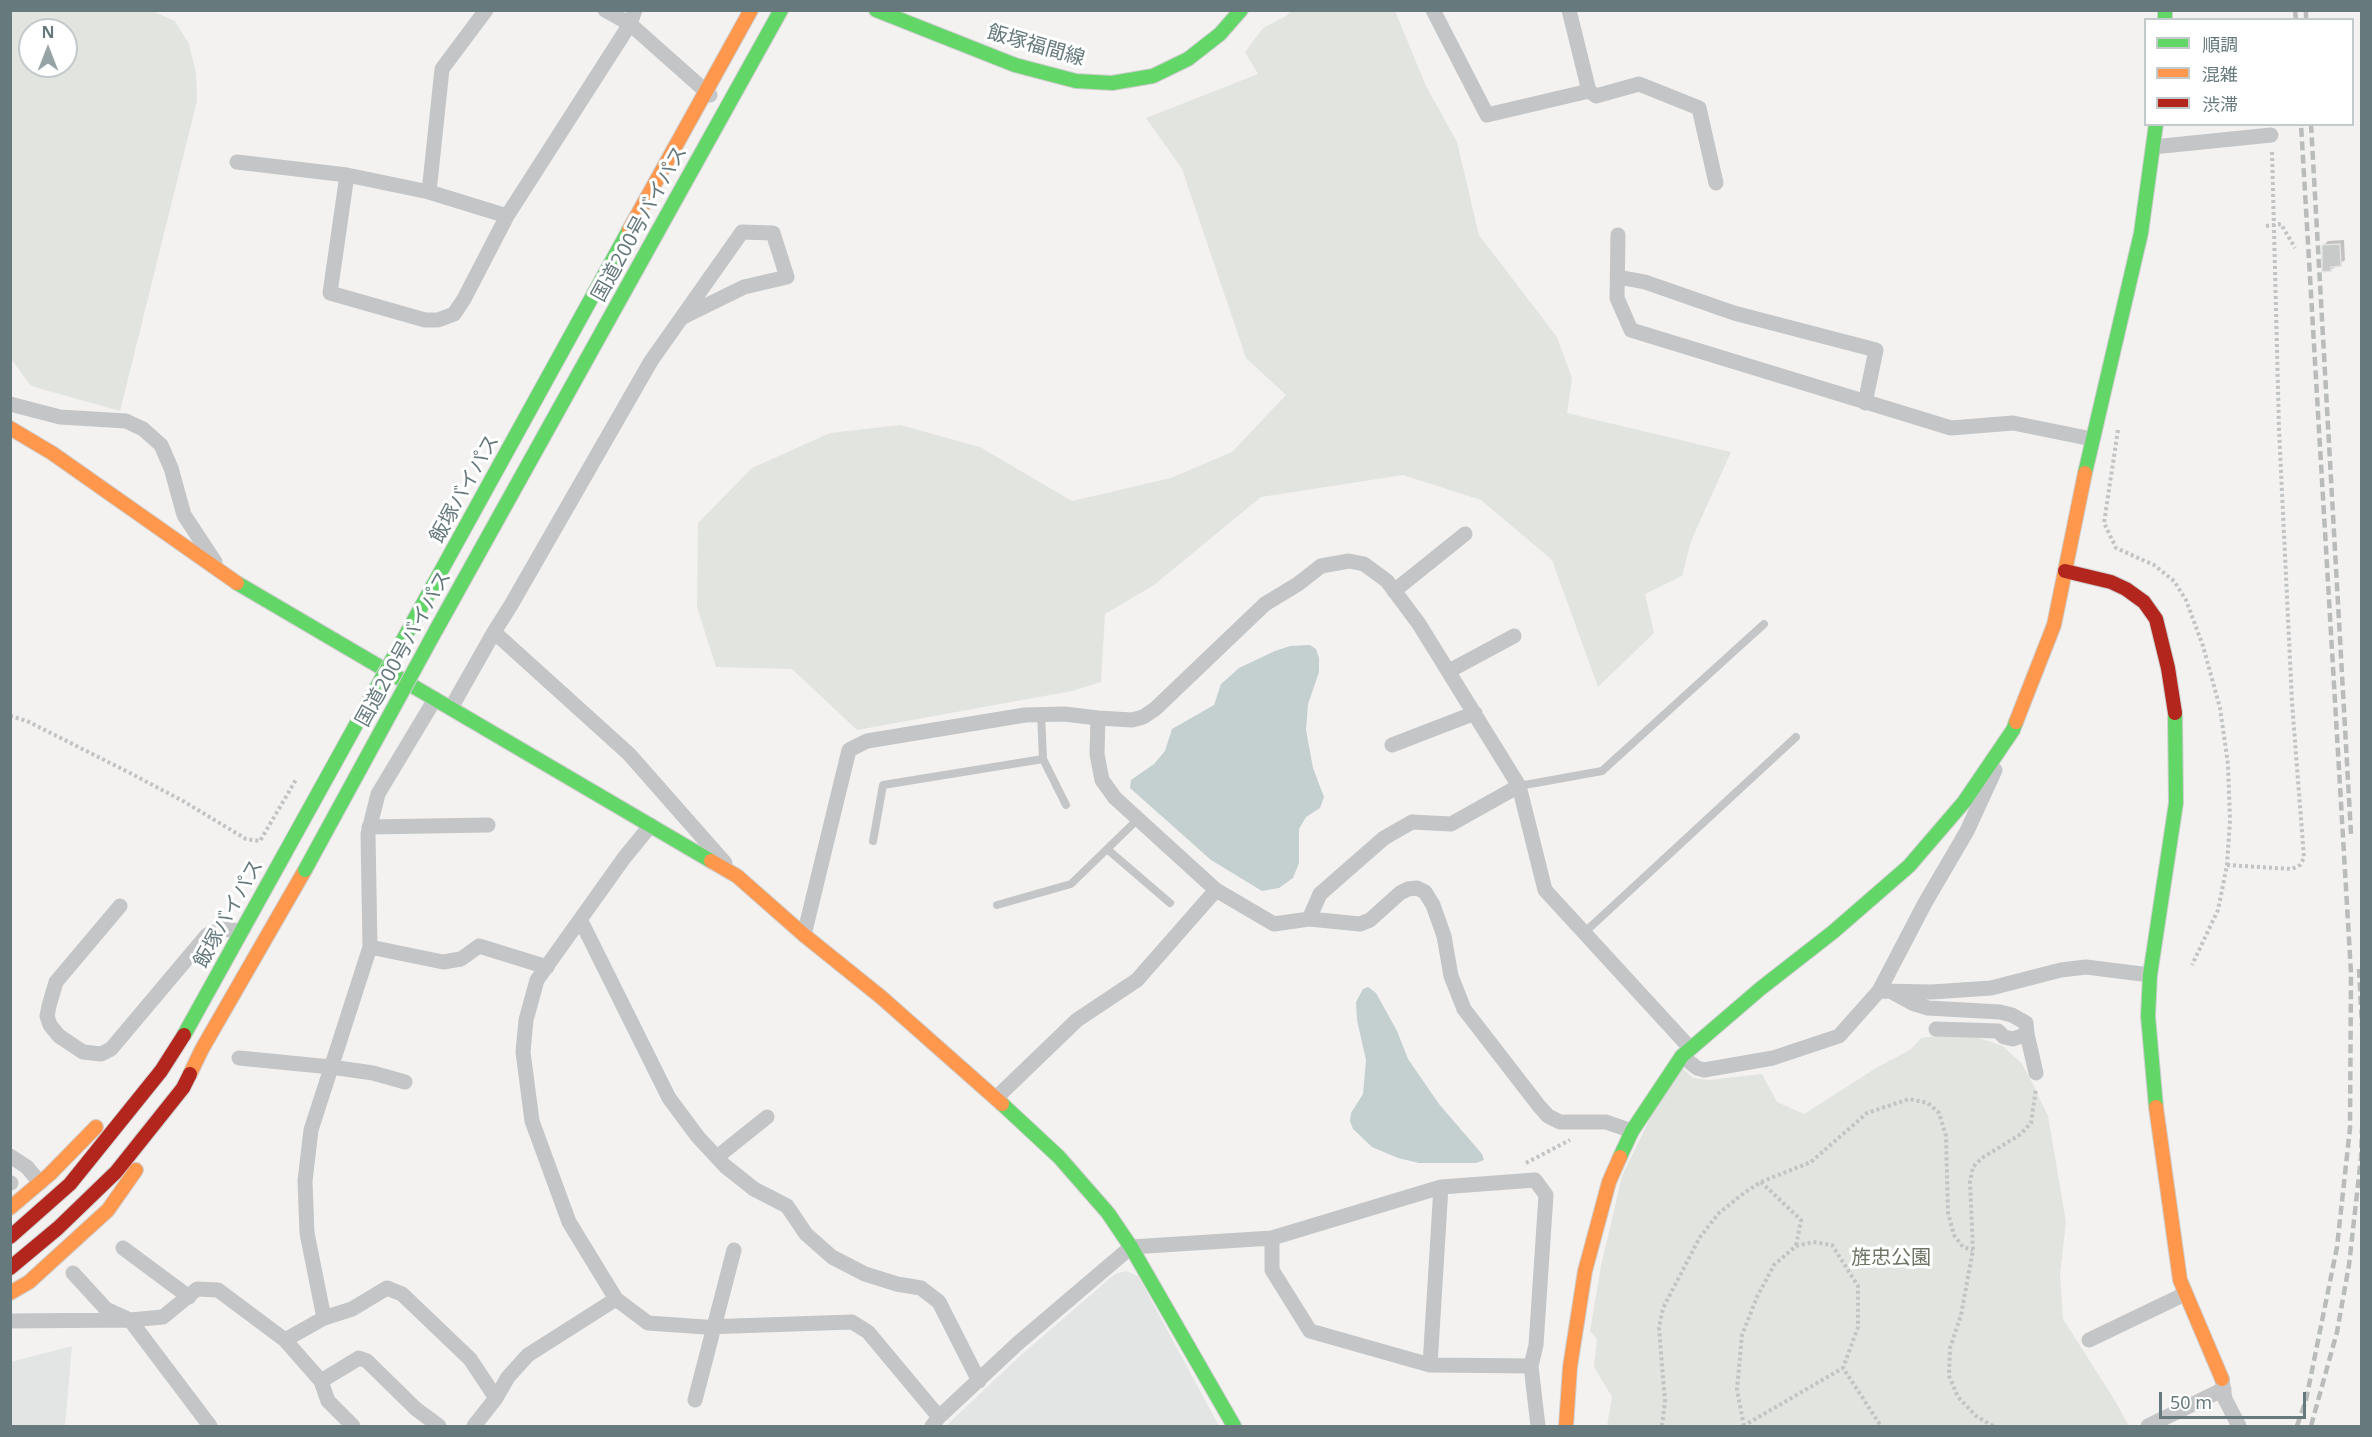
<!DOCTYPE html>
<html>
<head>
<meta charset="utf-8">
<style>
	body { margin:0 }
	#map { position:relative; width:2372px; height:1437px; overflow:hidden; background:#f3f2f1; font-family:"Noto Sans","Noto Sans JP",sans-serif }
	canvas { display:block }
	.frame { position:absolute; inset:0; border:12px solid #667a7e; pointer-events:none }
	.legend { position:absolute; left:2144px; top:18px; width:210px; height:108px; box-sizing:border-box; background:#fff; border:2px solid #c2cacb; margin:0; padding:8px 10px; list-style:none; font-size:18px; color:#667a7e }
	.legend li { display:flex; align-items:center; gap:12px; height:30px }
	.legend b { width:30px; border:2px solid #c2cacb }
	.north { position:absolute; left:18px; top:18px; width:60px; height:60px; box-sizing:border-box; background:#fff; border:2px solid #c2cacb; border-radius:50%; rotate:0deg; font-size:16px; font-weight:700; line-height:24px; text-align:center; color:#667a7e }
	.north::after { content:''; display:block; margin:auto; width:21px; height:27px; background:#97a4a6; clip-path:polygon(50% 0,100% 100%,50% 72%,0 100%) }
	.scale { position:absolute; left:2159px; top:1392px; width:147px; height:27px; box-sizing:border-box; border:3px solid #667a7e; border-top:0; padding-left:8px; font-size:18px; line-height:21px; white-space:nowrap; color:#667a7e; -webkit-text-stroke:4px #fff; paint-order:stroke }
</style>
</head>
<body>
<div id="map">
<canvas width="2372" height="1437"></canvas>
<div class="frame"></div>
<ul class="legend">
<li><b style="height:8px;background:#63d668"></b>順調</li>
<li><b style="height:8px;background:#ff974d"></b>混雑</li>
<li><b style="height:8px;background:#b3261e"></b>渋滞</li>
</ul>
<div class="north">N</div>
<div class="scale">50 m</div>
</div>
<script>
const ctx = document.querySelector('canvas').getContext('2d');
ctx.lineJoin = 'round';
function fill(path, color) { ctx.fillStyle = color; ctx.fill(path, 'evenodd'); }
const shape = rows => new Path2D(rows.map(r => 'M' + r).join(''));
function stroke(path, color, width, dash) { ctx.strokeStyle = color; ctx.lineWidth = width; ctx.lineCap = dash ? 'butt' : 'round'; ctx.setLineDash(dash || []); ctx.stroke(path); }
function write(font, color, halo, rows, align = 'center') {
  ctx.font = font + ' "Noto Sans","Noto Sans JP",sans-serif'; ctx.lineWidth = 6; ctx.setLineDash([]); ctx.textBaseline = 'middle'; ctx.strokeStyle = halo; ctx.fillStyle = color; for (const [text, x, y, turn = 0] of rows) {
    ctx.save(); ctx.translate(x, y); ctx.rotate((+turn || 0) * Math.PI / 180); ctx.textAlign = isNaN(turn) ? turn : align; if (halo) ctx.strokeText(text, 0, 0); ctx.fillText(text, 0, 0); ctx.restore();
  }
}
fill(shape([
	[1126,1271,1138,1276,1219,1426,946,1426,1020,1356,1115,1274],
	[72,1346,65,1426,11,1426,11,1362]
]), '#e3e4e4');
fill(shape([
	[11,10,152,11,175,21,189,44,196,73,197,101,120,411,31,386,11,359],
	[30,30,66,30,66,66,30,66],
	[1291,11,1395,11,1426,86,1457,142,1479,235,1557,337,1572,378,1567,413,1731,452,1691,541,1682,576,1645,594,1654,633,1598,687,1552,560,1481,500,1403,475,1261,497,1154,585,1105,614,1101,682,1072,691,857,730,792,669,716,667,697,607,698,523,752,468,830,433,900,425,980,447,1072,501,1171,478,1232,452,1286,395,1246,358,1182,169,1146,118,1258,74,1245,52,1263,28,1286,16],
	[1943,1035,1976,1037,2003,1046,2022,1064,2033,1084,2048,1116,2066,1222,2060,1275,2063,1319,2114,1399,2129,1426,1607,1426,1612,1397,1594,1367,1597,1339,1590,1331,1601,1266,1622,1176,1656,1106,1682,1068,1693,1078,1709,1080,1762,1074,1777,1102,1804,1114,1876,1068,1910,1050,1921,1038]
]), '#e2e4df');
fill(shape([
	[1310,645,1316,649,1319,658,1319,672,1308,704,1306,730,1313,768,1324,797,1320,808,1306,817,1299,829,1299,863,1293,878,1279,888,1262,891,1211,860,1130,788,1131,780,1154,764,1165,751,1172,729,1214,705,1221,684,1239,668,1275,651,1290,646],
	[1368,987,1376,993,1397,1031,1408,1059,1439,1104,1482,1154,1484,1160,1476,1163,1419,1163,1398,1158,1372,1147,1353,1129,1350,1121,1351,1113,1363,1094,1366,1060,1357,1020,1356,1002,1363,989]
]), '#c4cfcf');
fill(shape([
	[2344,240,2345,260,2331,270,2323,246,2328,241]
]), '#0003');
const building = shape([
	[2340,244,2341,266,2331,267,2331,271,2322,272,2322,245,2340,244]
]);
fill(building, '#c8c9c9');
stroke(building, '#e2e2e1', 1.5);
const fast = shape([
	[876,10,1015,65,1076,81,1112,83,1153,76,1188,59,1220,34,1241,10],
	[2165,10,2165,20],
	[2085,473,2141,233,2156,124],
	[237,583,711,861],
	[414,620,629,230],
	[436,630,781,10],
	[184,1035,285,853],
	[1002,1104,1059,1157,1108,1213,1131,1247,1234,1426],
	[2156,1107,2148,1016,2150,975,2176,803,2175,713],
	[1620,1157,1632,1131,1682,1056,1760,989,1833,932,1909,866,1964,802,2013,730,2016,722]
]);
const slow = shape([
	[629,230,751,10],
	[10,428,52,453,237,583],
	[2016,722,2054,625,2085,473],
	[711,861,737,876,804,935,881,997,1002,1104],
	[190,1074,202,1049,305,870],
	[2156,1107,2180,1280,2222,1379],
	[10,1208,50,1174,96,1127],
	[10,1293,29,1282,108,1210,136,1170],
	[1566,1426,1570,1367,1585,1271,1609,1182,1620,1157]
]);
const jam = shape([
	[2065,571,2111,582,2126,589,2144,602,2156,619,2168,668,2175,713],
	[10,1237,70,1184,161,1071,184,1035],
	[10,1268,58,1228,116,1172,183,1088,190,1074]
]);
stroke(fast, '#cdcece', 16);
stroke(slow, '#cdcece', 16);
stroke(jam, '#cdcece', 16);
stroke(shape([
	[2266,226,2281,224,2295,248],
	[2118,430,2104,523,2116,548,2154,565,2174,581,2186,600,2203,646,2220,708,2228,764,2230,820,2227,865,2218,910,2192,965],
	[10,716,27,721,130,773,183,801,246,839,260,841,297,778],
	[2227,865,2292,869,2300,865,2304,858,2292,702,2279,429,2272,150],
	[1526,1163,1570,1140],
	[1761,1182,1801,1220,1796,1246],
	[1662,1426,1665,1402,1659,1328,1663,1308,1700,1237,1719,1213,1744,1193,1761,1182,1811,1162,1867,1113,1909,1099,1928,1103,1939,1113,1946,1136,1948,1213,1954,1235,1963,1247,1973,1250],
	[1743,1426,1843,1368],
	[1744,1426,1737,1390,1742,1335,1757,1297,1774,1265,1796,1246,1813,1242,1832,1245,1858,1286,1858,1327,1843,1368,1881,1426],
	[1993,1426,1976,1416,1958,1397,1949,1376,1950,1348,1961,1315,1973,1250,1970,1181,1973,1167,1982,1158,2021,1134,2031,1123,2036,1088]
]), '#c2c3c4', 4, [3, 3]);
stroke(shape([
	[1043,759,1066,805],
	[1519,786,1602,771,1764,624],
	[873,841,883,785,1043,759,1041,714],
	[1107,849,1170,903],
	[997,905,1071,884,1138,819],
	[1585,932,1796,737]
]), '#c3c5c6', 8);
stroke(shape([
	[605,10,630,24,710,95],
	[1433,10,1487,115,1589,91,1569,10],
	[1589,91,1596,96,1639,84,1699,108,1716,183],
	[2153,147,2271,135],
	[237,162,347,175,429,192,507,216,630,24,635,10],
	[347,175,330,293,425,320,438,320,454,314,464,299,507,216],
	[429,192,442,69,486,10],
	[1618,235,1617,298,1631,330,1951,428,2013,423,2092,439],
	[1618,277,1645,282,1734,313,1876,350,1865,403],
	[683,317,744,287,787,277,773,233,742,232,651,361,511,605,494,632,629,754,725,863],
	[10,404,60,417,126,421,143,429,161,445,171,468,184,515,215,562],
	[1394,591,1465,534],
	[1449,671,1514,636],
	[451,708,494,632],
	[1098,718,1132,720,1143,717,1155,709,1265,604,1298,584,1321,566,1349,561,1364,564,1387,581,1419,624,1519,786],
	[1392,745,1475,713],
	[651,825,624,858,537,980,526,1020,523,1052,532,1121,569,1222,616,1299,648,1323,705,1327,852,1322,868,1332,939,1417],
	[369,827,488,825],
	[120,906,56,982,49,1006,47,1016,50,1025,59,1036,83,1052,101,1054,111,1049,207,935,222,929,242,931],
	[1309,919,1360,924,1370,920,1400,893,1408,889,1417,888,1425,892,1433,905,1444,936,1451,976,1464,1009,1539,1106,1548,1116,1560,1122,1606,1122,1632,1131],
	[581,921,669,1098,698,1137,725,1166,754,1189,787,1206,806,1234,832,1257,865,1274,897,1284,921,1288,939,1302,979,1381],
	[804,935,849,750,867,741,1025,715,1064,714,1098,718,1097,754,1102,780,1115,798,1216,890],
	[370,947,443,962,461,959,479,946,547,967],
	[1879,991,1925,903,1967,831,1995,770],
	[1892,992,1912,1003,1928,1008,2000,1012,2012,1015,2026,1023,2027,1034,2013,1039,2004,1037,1998,1031,1936,1029],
	[2027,1034,2036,1073],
	[1682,1056,1697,1068,1704,1070,1773,1058,1839,1036,1879,991,1932,992,1991,988,2061,970,2086,967,2150,975],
	[239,1058,331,1067,373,1073,405,1082],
	[996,1098,1077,1020,1137,980,1216,890,1274,924,1309,919,1320,894,1384,838,1412,822,1451,824,1519,786,1545,890,1690,1048],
	[10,1156,27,1167,40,1183],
	[717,1157,767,1117],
	[10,1183,11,1183],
	[1272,1238,1272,1270,1310,1331,1430,1365,1531,1366],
	[123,1248,189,1297],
	[73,1273,106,1309,130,1320,163,1317,197,1289,218,1290,285,1340,321,1381,328,1401,353,1426],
	[324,1318,307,1233,305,1181,311,1130,370,947,368,834,378,794,435,699],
	[10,1321,130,1320,210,1426],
	[285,1340,324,1318,352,1309,387,1288,402,1294,470,1359,496,1398,508,1377,528,1355,616,1299],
	[2089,1340,2185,1294],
	[1430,1365,1441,1187],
	[2222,1379,2225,1399,2239,1426],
	[321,1381,359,1358,367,1361,416,1409,439,1426],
	[695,1400,734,1250],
	[474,1426,496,1398],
	[932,1426,939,1417,1017,1344,1131,1247,1272,1238,1441,1187,1535,1180,1546,1195,1536,1345,1531,1366,1538,1426],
	[2148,1426,2224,1389]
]), '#c3c5c6', 15);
stroke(fast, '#63d668', 14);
stroke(slow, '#ff974d', 14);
stroke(jam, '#b3261e', 14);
stroke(shape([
	[2295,10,2296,20],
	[2306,10,2306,20],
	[2311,124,2351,834],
	[2359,969,2362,1026],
	[2297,1426,2306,1400,2337,1247,2350,1128,2351,973,2301,124],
	[2311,1426,2337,1332,2349,1265,2361,1158,2362,1129]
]), '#babcbc', 4.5, [9, 4.5]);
const fastBridge = shape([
	[285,853,414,620],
	[305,870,436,630]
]);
stroke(fastBridge, '#cecece', 16, []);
stroke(fastBridge, '#63d668', 14);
write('20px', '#667a7e', '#fff', [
	["飯塚福間線",1036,46,16],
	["国道200号バイパス",640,224,-61],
	["飯塚バイパス",465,489,-61],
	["国道200号バイパス",404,649,-61],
	["飯塚バイパス",229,914,-61]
]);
write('20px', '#6d7664', '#fff', [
	["旌忠公園",1891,1258]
]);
</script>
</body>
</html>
